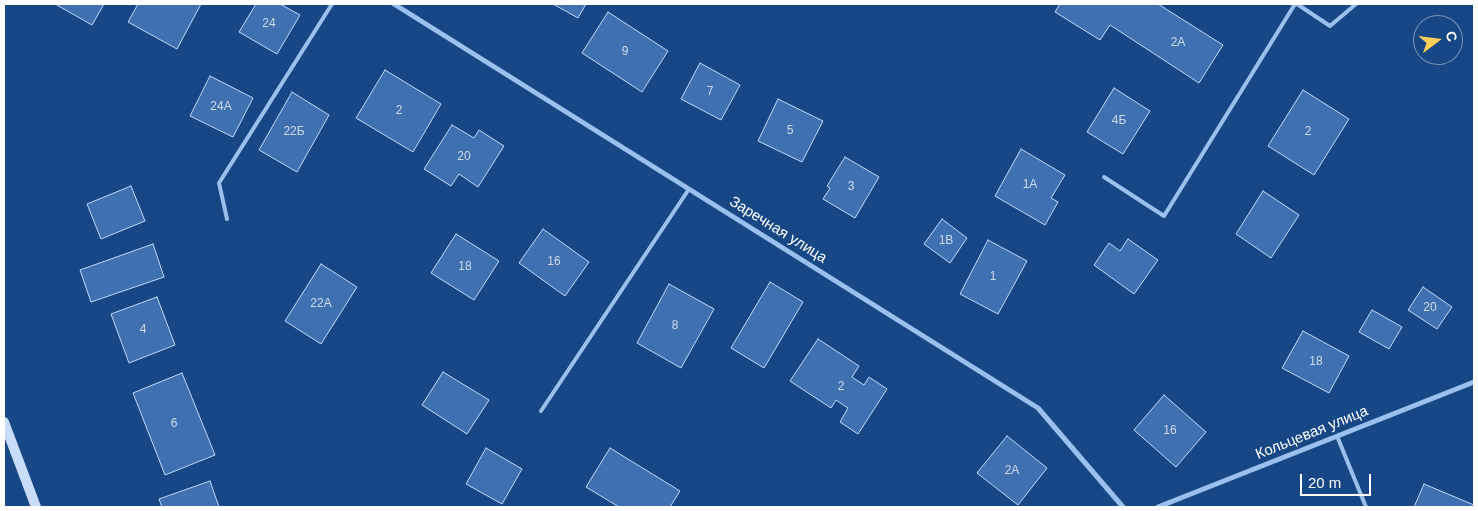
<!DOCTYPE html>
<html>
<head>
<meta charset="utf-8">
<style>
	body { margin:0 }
	#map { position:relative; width:1478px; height:511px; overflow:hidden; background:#174785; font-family:Helvetica,sans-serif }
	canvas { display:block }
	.frame { position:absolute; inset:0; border:5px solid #fff; pointer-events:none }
	.north { position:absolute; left:1413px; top:15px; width:50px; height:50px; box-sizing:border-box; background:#174785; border:1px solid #7491b6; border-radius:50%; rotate:75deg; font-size:14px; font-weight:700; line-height:20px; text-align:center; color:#fff }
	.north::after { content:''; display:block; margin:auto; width:18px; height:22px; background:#ffcf57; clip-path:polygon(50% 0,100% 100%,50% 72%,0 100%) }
	.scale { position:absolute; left:1300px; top:474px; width:71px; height:22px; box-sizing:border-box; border:2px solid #fff; border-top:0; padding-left:6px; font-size:15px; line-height:18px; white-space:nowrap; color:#fff; -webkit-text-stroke:4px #174785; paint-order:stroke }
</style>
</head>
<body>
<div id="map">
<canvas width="1478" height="511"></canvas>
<div class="frame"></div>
<div class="north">С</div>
<div class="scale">20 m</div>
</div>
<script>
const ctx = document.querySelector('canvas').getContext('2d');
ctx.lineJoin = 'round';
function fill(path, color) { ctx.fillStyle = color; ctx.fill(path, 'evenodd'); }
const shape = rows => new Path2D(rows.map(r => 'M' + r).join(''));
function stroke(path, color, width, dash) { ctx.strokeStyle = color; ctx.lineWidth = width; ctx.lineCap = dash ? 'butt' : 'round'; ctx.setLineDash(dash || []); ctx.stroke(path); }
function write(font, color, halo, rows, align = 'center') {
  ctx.font = font + ' Helvetica,sans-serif'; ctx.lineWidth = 5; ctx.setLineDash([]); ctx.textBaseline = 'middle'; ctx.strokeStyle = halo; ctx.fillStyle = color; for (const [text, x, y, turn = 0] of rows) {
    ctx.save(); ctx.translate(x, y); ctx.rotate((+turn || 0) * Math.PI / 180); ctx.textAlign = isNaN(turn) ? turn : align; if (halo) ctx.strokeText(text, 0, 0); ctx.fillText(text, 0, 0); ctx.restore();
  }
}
const building = shape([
	[55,4,104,4,92,25,55,4],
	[138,4,201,4,177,49,128,22,138,4],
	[256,4,280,4,300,15,277,54,239,32,256,4],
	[553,4,586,4,578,18,553,4],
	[1060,4,1158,4,1223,45,1199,83,1110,25,1100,40,1055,12,1060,4],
	[608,12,668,51,642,92,582,53,608,12],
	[700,63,740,85,721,120,681,99,700,63],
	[385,70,441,104,413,152,356,118,385,70],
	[210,76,253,98,233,137,190,116,210,76],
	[1114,88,1150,111,1123,154,1087,132,1114,88],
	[1303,90,1349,119,1314,175,1268,146,1303,90],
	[292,92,329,115,297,172,259,150,292,92],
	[778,99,823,121,802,162,758,141,778,99],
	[452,125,474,138,479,130,504,146,478,187,459,174,451,186,424,169,452,125],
	[1021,149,1065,175,1051,198,1058,202,1045,225,995,196,1021,149],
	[845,157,879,177,855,218,823,199,830,188,827,186,845,157],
	[131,186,145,221,101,239,87,204,131,186],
	[1263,191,1299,215,1271,258,1236,234,1263,191],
	[942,219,967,238,950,263,924,244,942,219],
	[543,229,589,262,565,296,519,263,543,229],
	[456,234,499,261,474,300,431,273,456,234],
	[1128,239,1158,260,1134,294,1094,265,1109,243,1120,251,1128,239],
	[988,240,1027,261,998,314,960,294,988,240],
	[153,244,164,277,91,302,80,270,153,244],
	[321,264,357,287,321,344,285,321,321,264],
	[770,282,803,302,764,368,731,348,770,282],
	[669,284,714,309,681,368,637,343,669,284],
	[1423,287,1452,307,1437,329,1408,310,1423,287],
	[157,297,175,345,129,363,111,314,157,297],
	[1372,310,1402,327,1389,349,1359,332,1372,310],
	[1303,331,1349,356,1329,393,1282,368,1303,331],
	[818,339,859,366,852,377,864,385,869,377,887,389,858,434,840,422,848,408,836,400,831,408,790,381,818,339],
	[443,372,489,400,467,434,422,405,443,372],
	[182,373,215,455,165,475,133,393,182,373],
	[1164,395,1206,432,1176,467,1134,430,1164,395],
	[1007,436,1047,468,1018,505,977,473,1007,436],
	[486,448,522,469,502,504,466,484,486,448],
	[610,448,680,491,670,507,619,507,586,487,610,448],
	[210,481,219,507,162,507,159,499,210,481],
	[1424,484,1474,505,1474,507,1414,507,1424,484]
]);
fill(building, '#3f70af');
stroke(building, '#c1dafa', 1);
stroke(shape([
	[1297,4,1330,26,1356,4],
	[1104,177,1164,216,1295,4],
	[227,219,219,183,332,4],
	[541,411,689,189],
	[1337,436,1366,507]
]), '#9bc0ed', 4);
stroke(shape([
	[394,4,1038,408,1123,507],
	[1158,507,1474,382]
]), '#9bc0ed', 5);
stroke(shape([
	[4,422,36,507]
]), '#c8ddf9', 10);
write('12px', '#cfdbeb', null, [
	["24",269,24],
	["2А",1178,43],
	["9",625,52],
	["7",710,92],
	["24А",221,107],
	["2",399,111],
	["4Б",1119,121],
	["5",790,131],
	["22Б",294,132],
	["2",1308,132],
	["20",464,157],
	["1А",1030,185],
	["3",851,187],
	["1В",946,241],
	["16",554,262],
	["18",465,267],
	["1",993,277],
	["22А",321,304],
	["20",1430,308],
	["8",675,326],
	["4",143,330],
	["18",1316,362],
	["2",841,387],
	["6",174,424],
	["16",1170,431],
	["2А",1012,471]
]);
write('15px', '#fff', '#174785', [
	["Заречная улица",778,230,32],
	["Кольцевая улица",1312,433,-22]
]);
</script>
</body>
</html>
